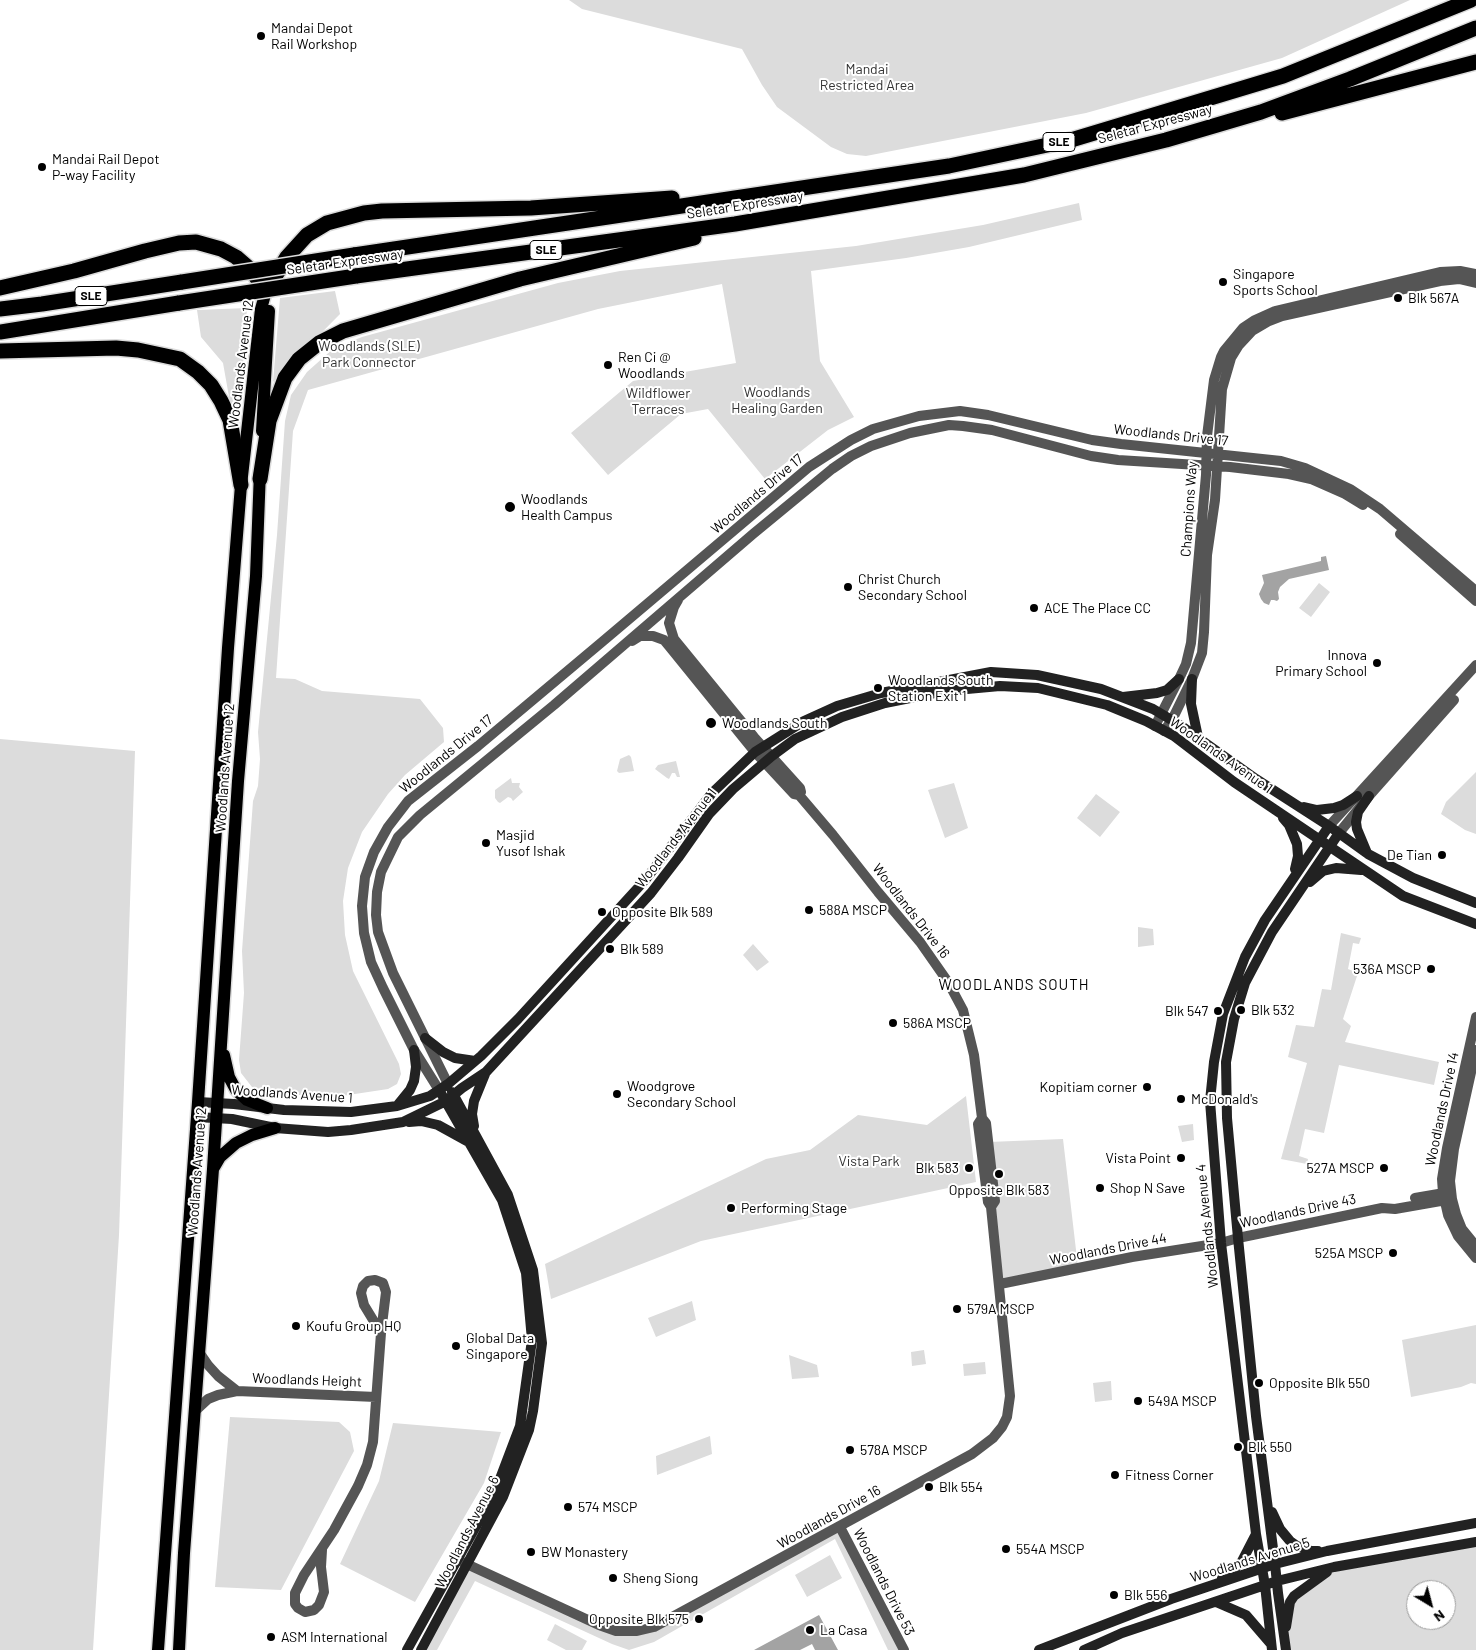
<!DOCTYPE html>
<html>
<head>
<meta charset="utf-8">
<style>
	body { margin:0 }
	#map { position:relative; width:1476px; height:1650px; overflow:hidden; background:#fff; font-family:Barlow,sans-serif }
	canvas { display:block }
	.north { position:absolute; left:1406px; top:1580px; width:50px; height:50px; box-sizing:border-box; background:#fff; border:1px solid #999; border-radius:50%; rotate:143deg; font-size:14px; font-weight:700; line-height:20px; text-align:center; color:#000 }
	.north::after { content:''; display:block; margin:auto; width:18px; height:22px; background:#000; clip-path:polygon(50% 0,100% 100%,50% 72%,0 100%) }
</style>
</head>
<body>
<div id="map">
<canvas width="1476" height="1650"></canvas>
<div class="north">N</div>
</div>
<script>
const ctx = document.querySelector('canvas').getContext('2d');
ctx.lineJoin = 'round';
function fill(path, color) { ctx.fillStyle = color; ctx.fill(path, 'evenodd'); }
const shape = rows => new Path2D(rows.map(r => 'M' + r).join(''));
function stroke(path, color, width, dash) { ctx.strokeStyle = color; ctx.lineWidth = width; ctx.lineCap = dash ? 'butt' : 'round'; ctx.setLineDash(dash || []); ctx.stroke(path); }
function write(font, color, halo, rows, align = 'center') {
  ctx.font = font + ' Barlow,sans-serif'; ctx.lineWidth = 4; ctx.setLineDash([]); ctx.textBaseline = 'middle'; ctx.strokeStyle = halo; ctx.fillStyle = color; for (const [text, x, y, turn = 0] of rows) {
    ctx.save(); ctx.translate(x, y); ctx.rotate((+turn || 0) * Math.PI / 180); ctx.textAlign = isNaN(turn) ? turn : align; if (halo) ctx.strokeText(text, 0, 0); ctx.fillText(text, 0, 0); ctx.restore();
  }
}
fill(shape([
	[569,0,1410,0,1282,58,1086,113,866,156,847,154,831,147,777,107,762,85,742,49,582,9],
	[1079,203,1082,220,969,247,906,258,811,271,820,361,854,417,828,430,765,479,708,409,681,414,608,475,571,433,633,381,736,363,722,284,598,309,308,390,293,431,276,678,295,679,322,691,420,699,443,728,444,742,405,775,388,794,362,832,348,868,343,901,345,935,353,971,399,1064,401,1074,397,1084,388,1089,335,1097,266,1093,252,1087,241,1073,239,1060,244,993,242,951,253,801,258,786,260,759,258,732,277,535,285,421,291,395,307,372,334,348,362,337,558,283,620,271,856,246,983,225],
	[335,291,340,314,273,382,280,298],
	[247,308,240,412,231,408,223,363,201,337,197,310],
	[1319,583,1330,592,1311,617,1299,608],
	[0,739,135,751,119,1235,93,1650,0,1650],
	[629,755,631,757,634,771,619,773,617,771,620,759],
	[676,761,680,777,677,777,675,773,672,773,669,779,667,778,655,769,658,765],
	[1476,772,1476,834,1465,830,1441,814,1446,802],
	[511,778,512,783,520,783,519,787,523,792,513,801,511,798,508,797,500,803,498,802,495,798,495,790],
	[954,783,968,828,945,838,928,790],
	[1096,794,1120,812,1100,837,1077,818],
	[1138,927,1153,929,1154,945,1138,947],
	[1341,933,1361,938,1359,944,1353,943,1348,969,1358,973,1343,1019,1351,1026,1345,1042,1439,1062,1434,1085,1339,1065,1324,1133,1305,1129,1299,1156,1308,1159,1307,1164,1281,1159,1307,1063,1288,1057,1296,1025,1314,1027,1322,989,1331,990],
	[753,944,769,962,757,971,743,955],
	[966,1096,976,1182,701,1241,551,1299,545,1264,766,1159,810,1150,858,1115,927,1125],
	[1193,1124,1194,1140,1182,1142,1178,1126],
	[1063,1139,1078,1267,1001,1283,989,1142],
	[692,1301,696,1320,656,1337,648,1318],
	[1476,1325,1476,1384,1471,1383,1461,1387,1411,1397,1402,1340],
	[924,1350,926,1364,912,1366,911,1352],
	[789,1355,817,1365,819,1377,792,1379],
	[985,1362,986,1374,964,1376,963,1364],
	[1111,1381,1112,1400,1095,1402,1093,1383],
	[230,1417,339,1422,350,1432,354,1451,281,1590,215,1587],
	[393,1423,501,1432,484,1483,415,1602,340,1564,379,1481],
	[710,1436,712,1454,657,1475,656,1456],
	[840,1527,904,1650,888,1650,835,1539,654,1642,629,1650,612,1644,475,1581,437,1650,421,1650,468,1565,598,1625,653,1631],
	[1476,1542,1476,1650,1287,1650,1290,1602,1334,1567],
	[1416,1590,1446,1590,1446,1620,1416,1620],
	[830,1555,842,1578,807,1597,795,1575],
	[555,1624,587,1641,582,1650,566,1650,547,1640]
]), '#dcdcdc');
fill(shape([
	[1326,556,1329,570,1289,579,1280,587,1278,592,1279,599,1277,601,1274,600,1271,600,1269,605,1264,603,1261,599,1259,594,1264,583,1262,575,1321,561,1321,557],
	[819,1615,838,1650,815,1650,812,1644,800,1650,754,1650]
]), '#a3a3a3');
const primary = shape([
	[262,431,269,311],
	[224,1055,229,1077,236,1090,247,1100,267,1108],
	[213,1169,220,1157,236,1143,252,1135,275,1128],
	[158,1650,198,1102,228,648,241,485,261,309,266,291],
	[179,1650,184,1553,213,1169,238,781,256,576,260,471]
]);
const highway = shape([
	[1282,113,1476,62],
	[354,255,949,166,1071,140,1283,76,1471,0],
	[356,276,735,224,1024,175,1166,140,1261,112,1350,79,1476,28],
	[0,288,74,271,145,251,179,243,196,242,221,249,236,257,251,270,266,291,287,257,307,235,327,223,364,213,382,211,531,208,672,198],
	[0,309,42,304,182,282],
	[0,332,179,303],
	[0,351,116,348,138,350,180,359,198,372,211,385,221,401,230,420,241,485],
	[260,479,269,421,285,378,299,359,319,343,343,331,520,279,694,238]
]);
stroke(primary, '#dbdbdb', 15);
stroke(highway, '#dbdbdb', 18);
stroke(shape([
	[1400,534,1476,601],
	[678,600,674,607,669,623,674,639,754,737,800,788,801,792,799,795],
	[632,641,640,636,653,636,664,640,669,646,755,752,794,794,799,795,833,835,878,892,920,942,948,982,963,1010,974,1055,982,1118,986,1123,995,1201,991,1207],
	[1155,726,1179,679,1186,664,1191,643,1206,475,1207,436,1214,380,1221,357,1224,351,1243,328,1255,320,1275,311,1440,272,1460,271,1476,274],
	[1164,731,1172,720,1192,679,1202,653,1204,632,1207,555,1215,500,1222,389,1231,358,1239,345,1252,331,1269,321,1282,316,1440,281,1459,279,1476,283],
	[1329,826,1476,665],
	[1339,833,1369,796,1454,700],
	[1476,1017,1447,1148,1442,1179,1443,1193,1448,1215,1458,1236,1476,1258],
	[1476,1050,1454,1149,1450,1181,1452,1199,1456,1214,1462,1229,1476,1246],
	[448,1084,393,973,378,932,376,915,377,892,381,872,398,837,420,815,554,705,753,534,832,469,851,456,871,446,910,433,949,425,963,426,992,430,1091,456,1118,460,1230,467,1289,474,1311,479,1345,494,1363,505],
	[439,1090,414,1050,383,988,371,962,364,933,362,906,365,877,374,852,388,827,408,801,478,746,602,642,809,467,851,440,873,429,919,416,960,411,988,415,1092,440,1121,444,1281,461,1305,468,1350,489,1380,509,1476,591],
	[1415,1198,1450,1192],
	[1000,1284,1132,1257,1221,1243,1238,1238,1382,1208,1395,1209,1452,1199],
	[199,1352,208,1365,218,1376,237,1391],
	[195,1411,208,1399,218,1395,237,1391,376,1397],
	[840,1527,904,1650],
	[322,1550,321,1567,324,1592,319,1605,314,1610,305,1612,298,1608,295,1604,295,1593,304,1575,334,1530,358,1486,367,1465,373,1442,381,1333,386,1292,383,1283,375,1280,368,1281,363,1286,361,1293,364,1305,381,1333],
	[458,1560,599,1625,616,1631,637,1631,654,1627,972,1454,993,1438,1002,1427,1007,1417,1010,1396,991,1207,988,1202,978,1124,982,1118]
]), '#555', 10);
stroke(shape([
	[1192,679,1191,704,1198,737],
	[1123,697,1157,693,1167,690,1179,679],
	[1304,807,1317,810,1334,808,1343,805,1357,796],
	[1283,818,1289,825,1297,844,1298,856,1295,869],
	[1367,853,1357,829,1356,822,1358,812,1369,796],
	[1310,882,1323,871,1336,868,1361,870],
	[425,1038,443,1052,455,1058,475,1061],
	[198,1102,234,1104,284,1110,351,1112,397,1106,430,1096,448,1084,481,1056,518,1019,646,879,712,793,755,752,804,721,837,706,881,693,991,672,1037,675,1101,689,1153,709,1180,725,1256,779,1329,826,1368,854,1413,878,1476,903],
	[397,1106,410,1090,414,1081,416,1067,414,1050],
	[197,1117,232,1119,275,1128,328,1132,351,1130,403,1122,446,1101,462,1088,486,1072,651,893,678,858,709,814,733,789,772,756,795,739,842,717,885,703,945,691,1000,686,1038,688,1107,705,1146,721,1174,736,1234,782,1403,896,1476,924],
	[409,1122,421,1121,438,1125,467,1141],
	[474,1126,472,1114,474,1101,485,1074],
	[1272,1512,1280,1529,1290,1541,1297,1546,1311,1551,1318,1551],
	[1222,1578,1241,1563,1256,1534],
	[1216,1602,1246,1615,1271,1644],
	[1286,1627,1290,1602,1294,1596,1327,1572],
	[407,1650,495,1492,520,1426,532,1340,526,1273,502,1200,442,1095],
	[421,1650,503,1497,529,1430,533,1411,542,1343,533,1270,508,1195,452,1092],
	[1039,1650,1171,1599,1275,1564,1327,1551,1476,1523],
	[1084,1650,1122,1633,1277,1581,1334,1567,1476,1542],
	[1272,1650,1265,1585,1256,1534,1221,1243,1210,1101,1214,1062,1223,1014,1245,957,1265,920,1329,826],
	[1286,1650,1278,1593,1275,1564,1256,1416,1238,1238,1227,1118,1226,1062,1234,1019,1245,983,1272,932,1339,833]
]), '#222', 10);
stroke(primary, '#000', 12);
stroke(highway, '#000', 15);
const highwayBridge = shape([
	[182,282,354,255],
	[179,303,356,276]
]);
stroke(highwayBridge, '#dbdbdb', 18, []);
stroke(highwayBridge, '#000', 15);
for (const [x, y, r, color] of [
	[261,36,5,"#000"],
	[42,167,5,"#000"],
	[1223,282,5,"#000"],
	[1398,298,5,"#000"],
	[608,365,5,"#000"],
	[510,507,6,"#000"],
	[848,587,5,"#000"],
	[1034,608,5,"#000"],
	[1377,663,5,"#000"],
	[878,688,5,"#000"],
	[711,723,6,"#000"],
	[486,843,5,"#000"],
	[1442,855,5,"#000"],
	[809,910,5,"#000"],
	[602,912,5,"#000"],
	[610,949,5,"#000"],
	[1431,969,5,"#000"],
	[1241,1010,5,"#000"],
	[1218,1011,5,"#000"],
	[893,1023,5,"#000"],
	[1147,1087,5,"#000"],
	[617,1094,5,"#000"],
	[1181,1099,5,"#000"],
	[1181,1158,5,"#000"],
	[969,1168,5,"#000"],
	[1384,1168,5,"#000"],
	[999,1174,5,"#000"],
	[1100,1188,5,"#000"],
	[731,1208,5,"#000"],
	[1393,1253,5,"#000"],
	[957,1309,5,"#000"],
	[296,1326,5,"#000"],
	[456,1346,5,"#000"],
	[1259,1383,5,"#000"],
	[1138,1401,5,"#000"],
	[1238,1447,5,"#000"],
	[850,1450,5,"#000"],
	[1115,1475,5,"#000"],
	[929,1487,5,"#000"],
	[568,1507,5,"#000"],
	[1006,1549,5,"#000"],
	[531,1552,5,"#000"],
	[613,1578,5,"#000"],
	[1114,1595,5,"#000"],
	[699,1619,5,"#000"],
	[810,1630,5,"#000"],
	[271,1637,5,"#000"]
]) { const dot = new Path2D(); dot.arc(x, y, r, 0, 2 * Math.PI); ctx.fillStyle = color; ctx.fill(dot); stroke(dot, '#fff', 2); }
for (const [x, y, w] of [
	[1059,142,32],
	[546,250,32],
	[91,296,32]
]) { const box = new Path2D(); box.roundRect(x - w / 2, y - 9.5, w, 19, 4); ctx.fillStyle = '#fff'; ctx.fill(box); stroke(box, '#000', 1); }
write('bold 12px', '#000', null, [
	["SLE",1059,142],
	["SLE",546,250],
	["SLE",91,296]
]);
write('14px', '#000', '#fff', [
	["Mandai Depot",271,28],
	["Rail Workshop",271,44],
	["Mandai Rail Depot",52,159],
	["P-way Facility",52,175],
	["Singapore",1233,274],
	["Sports School",1233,290],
	["Blk 567A",1408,298],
	["Ren Ci @",618,357],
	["Woodlands",618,373],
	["Woodlands",521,499],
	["Health Campus",521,515],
	["Christ Church",858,579],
	["Secondary School",858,595],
	["ACE The Place CC",1044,608],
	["Innova",1367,655,"right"],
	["Primary School",1367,671,"right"],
	["Woodlands South",888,680],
	["Station Exit 1",888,696],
	["Woodlands South",722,723],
	["Masjid",496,835],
	["Yusof Ishak",496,851],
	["De Tian",1432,855,"right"],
	["588A MSCP",819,910],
	["Opposite Blk 589",612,912],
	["Blk 589",620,949],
	["536A MSCP",1421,969,"right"],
	["Blk 532",1251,1010],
	["Blk 547",1208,1011,"right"],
	["586A MSCP",903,1023],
	["Woodgrove",627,1086],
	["Secondary School",627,1102],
	["Kopitiam corner",1137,1087,"right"],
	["McDonald's",1191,1099],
	["Vista Point",1171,1158,"right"],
	["Blk 583",959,1168,"right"],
	["527A MSCP",1374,1168,"right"],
	["Shop N Save",1110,1188],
	["Opposite Blk 583",999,1190,"center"],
	["Performing Stage",741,1208],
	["525A MSCP",1383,1253,"right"],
	["579A MSCP",967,1309],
	["Koufu Group HQ",306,1326],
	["Global Data",466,1338],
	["Singapore",466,1354],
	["Opposite Blk 550",1269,1383],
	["549A MSCP",1148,1401],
	["Blk 550",1248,1447],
	["578A MSCP",860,1450],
	["Fitness Corner",1125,1475],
	["Blk 554",939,1487],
	["574 MSCP",578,1507],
	["554A MSCP",1016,1549],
	["BW Monastery",541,1552],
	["Sheng Siong",623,1578],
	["Blk 556",1124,1595],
	["Opposite Blk 575",689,1619,"right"],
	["La Casa",820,1630],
	["ASM International",281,1637]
], 'left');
write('14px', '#333', '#fff', [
	["Mandai",867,69],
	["Restricted Area",867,85],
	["Woodlands (SLE)",369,346],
	["Park Connector",369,362],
	["Woodlands",777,392],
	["Healing Garden",777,408],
	["Wildflower",658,393],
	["Terraces",658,409],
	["Vista Park",869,1161]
]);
write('14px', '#000', '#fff', [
	["Seletar Expressway",1155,124,-15],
	["Seletar Expressway",745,205,-9],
	["Seletar Expressway",345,262,-8],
	["Woodlands Avenue 12",241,364,-83],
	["Woodlands Drive 17",1171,435,6],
	["Woodlands Drive 17",757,494,-40],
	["Champions Way",1189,509,-86],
	["Woodlands Drive 17",446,754,-39],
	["Woodlands Avenue 1",1221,755,35],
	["Woodlands Avenue 12",225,768,-86],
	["Woodlands Avenue 1",676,838,-52],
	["Woodlands Drive 16",911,911,52],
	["Woodlands Avenue 1",292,1094,4],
	["Woodlands Drive 14",1442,1109,-78],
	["Woodlands Avenue 12",197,1172,-86],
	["Woodlands Drive 43",1298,1211,-12],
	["Woodlands Avenue 4",1207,1226,-96],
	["Woodlands Drive 44",1108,1249,-11],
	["Woodlands Height",307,1380,2],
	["Woodlands Drive 16",829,1517,-29],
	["Woodlands Avenue 6",467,1532,-63],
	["Woodlands Avenue 5",1250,1560,-17],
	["Woodlands Drive 53",884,1582,63]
]);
ctx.letterSpacing = '1px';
write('15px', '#000', '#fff', [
	["WOODLANDS SOUTH",1014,985]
]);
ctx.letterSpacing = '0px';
</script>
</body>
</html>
